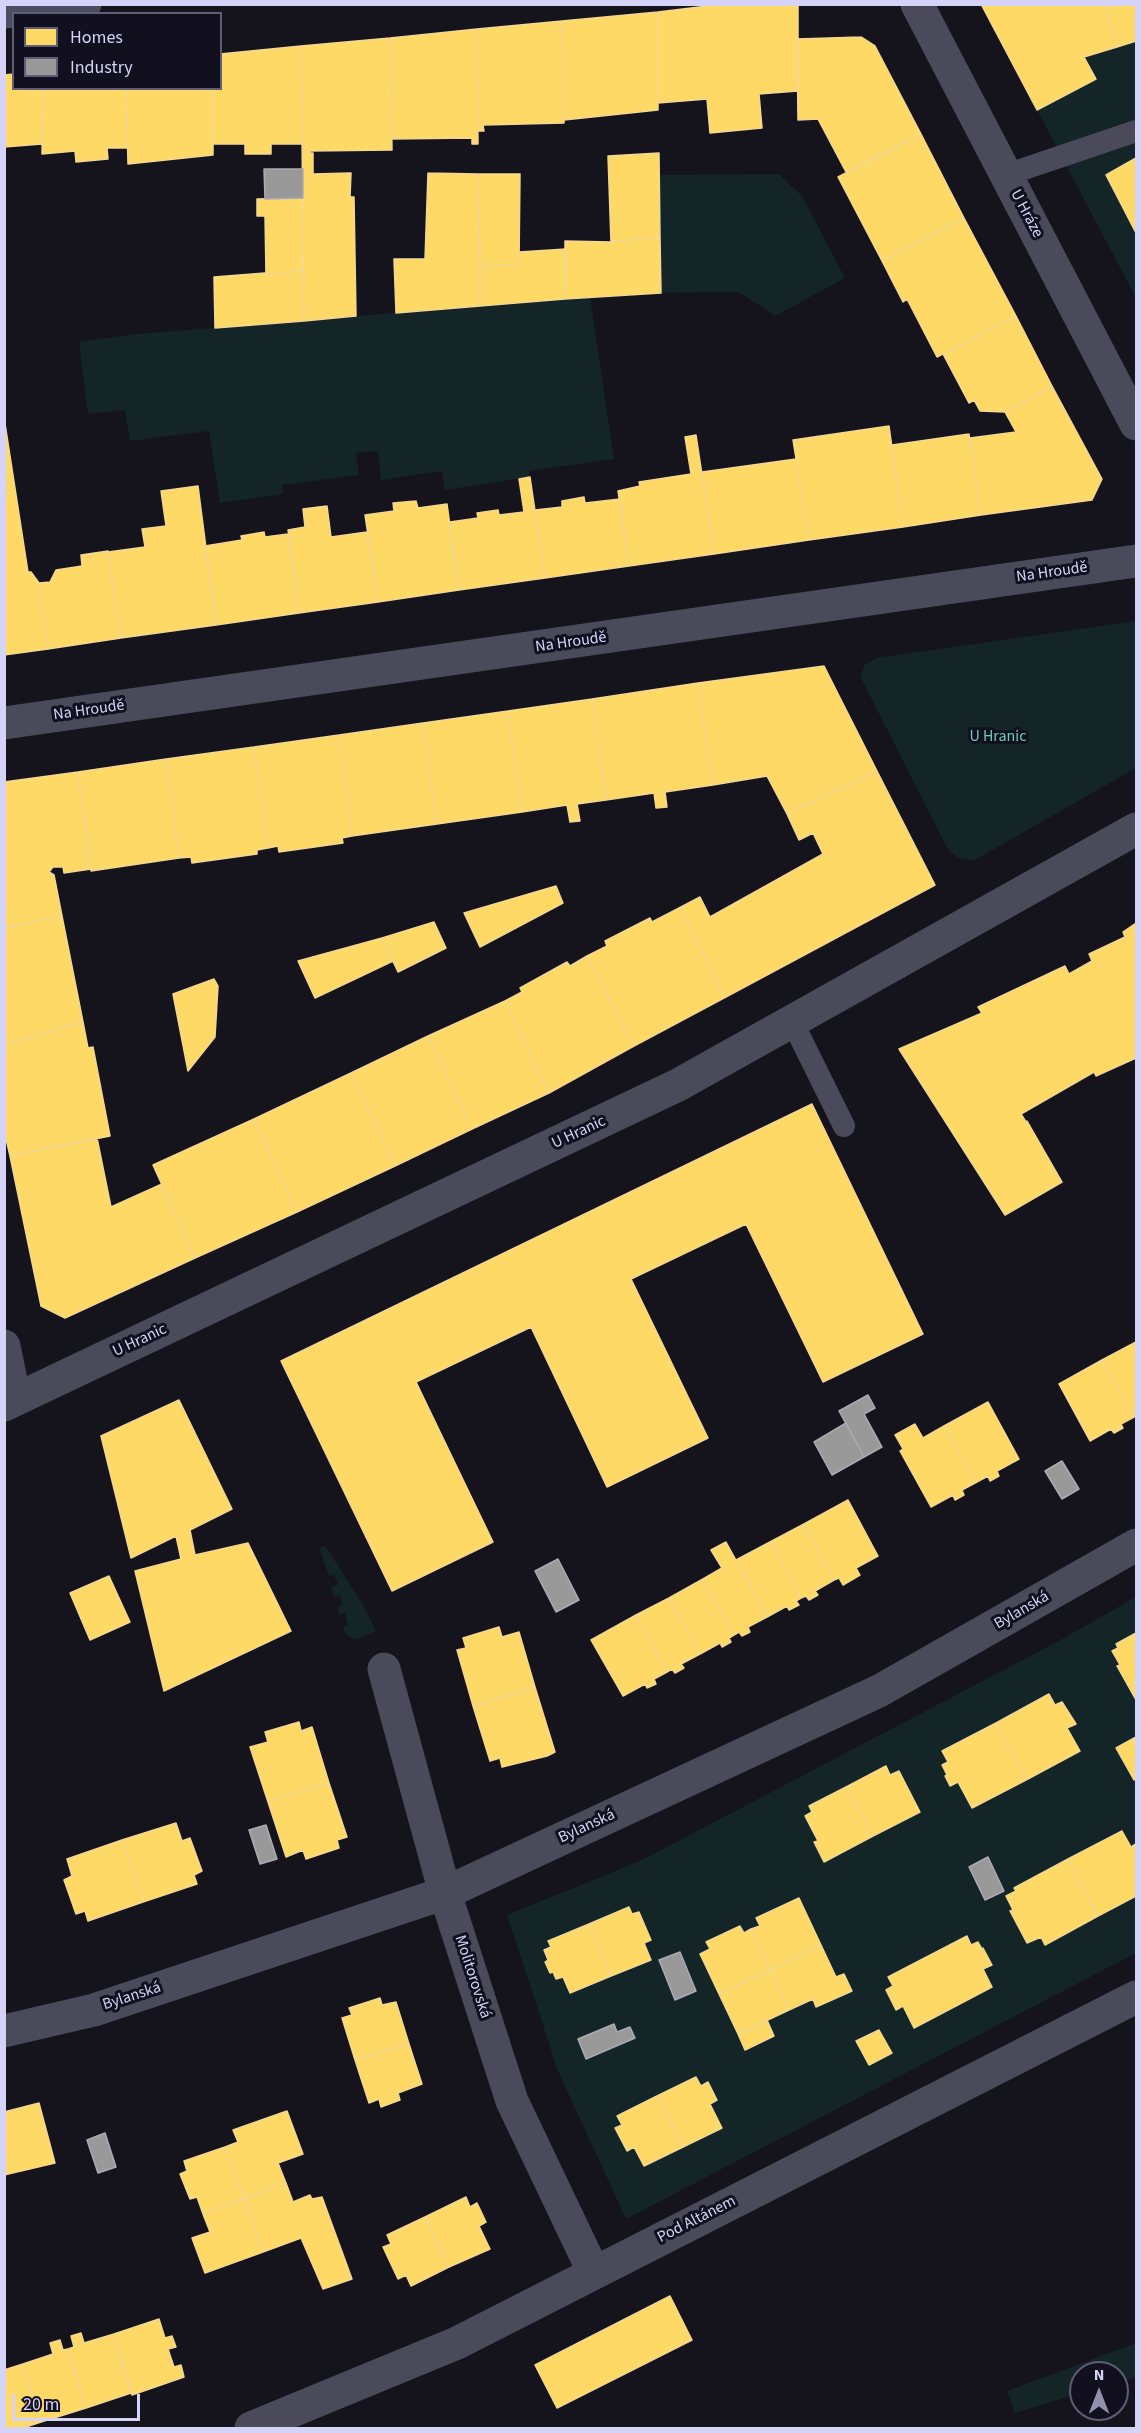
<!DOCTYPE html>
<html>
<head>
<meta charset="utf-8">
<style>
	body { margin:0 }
	#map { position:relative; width:1141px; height:2433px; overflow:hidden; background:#15141c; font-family:"Source Sans 3",sans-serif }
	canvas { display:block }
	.frame { position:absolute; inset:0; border:6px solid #d6d3f9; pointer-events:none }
	.legend { position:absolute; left:12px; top:12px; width:210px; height:78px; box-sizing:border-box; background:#12101f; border:2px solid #605e76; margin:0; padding:8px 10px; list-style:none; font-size:18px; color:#d6d3f9 }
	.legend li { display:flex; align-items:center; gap:12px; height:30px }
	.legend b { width:30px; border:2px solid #605e76 }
	.north { position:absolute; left:1069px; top:2361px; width:60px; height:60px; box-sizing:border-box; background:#12101f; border:2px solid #605e76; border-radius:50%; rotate:0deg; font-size:16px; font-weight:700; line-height:24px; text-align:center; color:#d6d3f9 }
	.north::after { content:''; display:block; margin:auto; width:21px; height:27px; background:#9290ac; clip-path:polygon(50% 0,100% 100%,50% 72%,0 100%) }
	.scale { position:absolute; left:12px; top:2394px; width:128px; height:27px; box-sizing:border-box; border:3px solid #d6d3f9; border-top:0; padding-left:8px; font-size:18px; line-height:21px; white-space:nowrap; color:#d6d3f9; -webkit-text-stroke:4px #12101f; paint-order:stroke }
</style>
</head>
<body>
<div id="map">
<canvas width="1141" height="2433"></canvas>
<div class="frame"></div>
<ul class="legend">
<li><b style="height:16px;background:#ffd966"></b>Homes</li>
<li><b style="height:16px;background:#999"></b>Industry</li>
</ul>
<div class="north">N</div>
<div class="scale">20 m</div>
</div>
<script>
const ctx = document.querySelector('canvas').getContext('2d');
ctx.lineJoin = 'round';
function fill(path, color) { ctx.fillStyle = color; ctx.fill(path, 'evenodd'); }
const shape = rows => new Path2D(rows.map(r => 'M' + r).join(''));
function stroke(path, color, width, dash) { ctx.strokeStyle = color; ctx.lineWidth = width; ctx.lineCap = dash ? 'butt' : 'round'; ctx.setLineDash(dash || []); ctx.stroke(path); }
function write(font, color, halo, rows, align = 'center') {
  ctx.font = font + ' "Source Sans 3",sans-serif'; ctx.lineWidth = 6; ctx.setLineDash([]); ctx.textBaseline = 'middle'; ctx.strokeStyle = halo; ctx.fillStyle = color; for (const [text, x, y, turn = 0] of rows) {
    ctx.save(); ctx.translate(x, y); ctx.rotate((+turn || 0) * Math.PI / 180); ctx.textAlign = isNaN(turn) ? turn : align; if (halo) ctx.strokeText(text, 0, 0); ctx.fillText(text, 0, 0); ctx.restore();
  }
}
fill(shape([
	[1136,41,1136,158,1106,175,1136,233,1136,298,1037,110,1096,79,1084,57],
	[779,174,802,196,845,278,775,316,739,292,661,293,659,175],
	[590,297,614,459,529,471,530,477,445,490,442,471,381,480,378,451,356,453,359,475,282,485,283,494,220,503,209,431,130,441,125,410,88,414,79,342,136,334],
	[1136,621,1136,768,975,860,961,859,954,855,947,848,861,678,864,665,876,658],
	[322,1546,326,1547,362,1603,376,1631,358,1639,354,1639,345,1634,343,1627,348,1625,345,1613,339,1615,337,1608,343,1605,340,1596,334,1597,331,1587,338,1585,334,1575,329,1576,320,1549],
	[1136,1597,1136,1633,1116,1644,1118,1648,1112,1651,1120,1665,1118,1666,1136,1700,1136,1737,1117,1748,1134,1779,1136,1778,1136,1844,1015,1888,1016,1891,1006,1896,1013,1910,1010,1911,1027,1943,1041,1937,1045,1945,1136,1896,1136,1953,626,2219,558,2071,507,1915,642,1860,1055,1643],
	[1049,1694,1055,1705,1062,1702,1075,1724,1067,1728,1079,1752,972,1808,958,1782,950,1786,945,1776,947,1775,942,1765,948,1762,942,1751],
	[886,1766,890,1775,898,1772,920,1812,824,1861,818,1841,805,1816,812,1812,809,1806],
	[988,1857,1004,1891,985,1900,969,1867],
	[798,1898,836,1977,844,1974,852,1991,817,2007,813,1999,767,2020,774,2036,745,2050,701,1954,710,1949,707,1942,744,1933,760,1926,756,1918],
	[629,1907,632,1914,639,1912,651,1940,644,1943,651,1960,556,1979,553,1972,550,1973,545,1962,548,1960,544,1950,551,1947,549,1940],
	[966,1936,971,1945,978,1942,982,1949,984,1949,991,1964,983,1969,992,1987,914,2028,903,2006,896,2009,886,1990,893,1986,888,1976],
	[680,1952,696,1991,675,2000,659,1961],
	[613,2024,617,2032,634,2038,586,2059,578,2039],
	[879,2030,891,2053,869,2065,856,2041],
	[696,2077,701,2086,708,2082,717,2100,710,2104,722,2127,644,2165,634,2147,627,2150,615,2129,622,2125,618,2115],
	[1136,2343,1136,2377,1117,2383,1117,2373,1081,2373,1081,2393,1015,2413,1007,2391]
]), '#132526');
const homes = shape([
	[724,4,798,4,798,91,759,94,762,128,710,133,707,99,658,103,658,12,724,4],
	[981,4,1105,4,1117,47,1084,57,1096,79,1037,110,981,4],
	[1105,4,1136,4,1136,41,1117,47,1105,4],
	[658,12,658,110,564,120,562,21,658,12],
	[562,21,564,123,483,125,484,131,478,131,477,29,562,21],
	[477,29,478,144,472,144,472,138,392,139,390,38,477,29],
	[861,37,875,46,921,134,846,172,818,119,798,120,797,39,861,37],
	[390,38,392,150,310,151,310,153,313,153,313,174,351,173,350,197,354,197,356,316,304,321,301,46,390,38],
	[301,46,302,144,271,144,271,154,245,154,245,144,213,144,213,88,220,88,220,54,301,46],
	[14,74,14,88,43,88,42,144,4,147,4,75,14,74],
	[43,88,126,88,128,148,107,148,108,159,76,162,75,151,42,154,43,88],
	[126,88,213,88,213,155,128,164,126,88],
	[921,134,964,218,882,261,838,177,921,134],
	[659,153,660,237,611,242,608,156,659,153],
	[1136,158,1136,233,1106,175,1136,158],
	[428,173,478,174,480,306,396,313,394,259,425,259,428,173],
	[478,174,520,174,519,265,480,266,478,174],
	[303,198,303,270,266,275,265,216,257,216,257,199,303,198],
	[964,218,1016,316,937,357,907,299,903,302,882,261,964,218],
	[660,237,661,293,565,299,565,241,611,242,660,237],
	[566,249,565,299,480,306,480,266,519,265,519,252,566,249],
	[303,270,304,321,215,328,214,277,265,273,266,275,303,270],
	[1016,316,1052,386,1005,412,980,411,974,400,969,403,943,354,1016,316],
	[1052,386,1102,479,1092,500,981,515,970,438,1016,432,1005,412,1052,386],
	[4,417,28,572,31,572,39,583,48,649,4,655,4,417],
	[889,426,903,527,809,540,793,440,889,426],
	[969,434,981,515,903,527,892,445,969,434],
	[696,435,714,554,629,566,618,491,640,486,639,482,691,474,685,437,696,435],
	[796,459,809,540,714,554,702,472,796,459],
	[530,477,545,578,459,590,450,522,478,518,477,513,498,510,499,515,524,512,519,479,530,477],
	[198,486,216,625,121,638,108,552,145,547,142,529,166,526,161,491,198,486],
	[584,497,585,503,620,499,629,566,545,578,535,510,562,507,562,501,584,497],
	[416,501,418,508,447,504,459,590,378,602,365,515,394,511,393,503,416,501],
	[327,506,331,537,367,532,378,602,299,613,288,530,305,527,303,509,327,506],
	[264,532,265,537,288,534,299,613,216,625,205,546,242,540,241,536,264,532],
	[108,551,121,638,48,649,39,583,50,582,56,570,82,566,81,555,108,551],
	[824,666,877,771,787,814,767,776,713,785,698,683,824,666],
	[698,683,713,785,665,792,667,807,656,808,654,793,606,800,592,699,698,683],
	[592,699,606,800,577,804,580,821,570,822,567,805,522,812,508,711,592,699],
	[508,711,522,812,437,824,423,723,508,711],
	[423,723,437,824,352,836,339,735,423,723],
	[339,735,352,836,342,838,343,843,279,852,278,846,268,848,254,747,339,735],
	[254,747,268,848,257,850,257,854,192,863,191,857,179,858,166,759,254,747],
	[166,759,179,858,91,871,78,772,166,759],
	[877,771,935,885,724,998,681,907,700,897,710,917,823,854,813,833,799,840,787,814,877,771],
	[78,772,91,869,64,873,63,867,53,867,49,872,54,875,62,916,4,928,4,782,78,772],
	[556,886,563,903,480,947,464,913,556,886],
	[681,907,724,998,634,1046,587,956,607,946,605,941,650,918,652,922,681,907],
	[62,916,83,1022,4,1045,4,928,62,916],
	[434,922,446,948,398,972,382,938,434,922],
	[1136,923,1136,1058,1096,1076,1094,1072,1021,1114,1026,1122,1027,1121,1062,1182,1005,1215,899,1049,982,1013,978,1007,1065,966,1069,974,1092,961,1089,954,1125,937,1123,932,1136,923],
	[382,938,393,961,315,998,298,961,382,938],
	[587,956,634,1046,549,1093,505,1001,522,992,520,988,567,962,570,966,587,956],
	[214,979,218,986,215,1037,188,1071,173,994,214,979],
	[505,1001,549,1093,472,1129,428,1036,505,1001],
	[83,1022,88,1048,93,1047,110,1136,10,1156,4,1130,4,1045,83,1022],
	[428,1036,472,1129,395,1166,351,1073,428,1036],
	[351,1073,395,1166,297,1212,254,1119,351,1073],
	[812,1104,923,1334,823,1382,746,1224,631,1279,708,1438,607,1487,531,1327,416,1382,493,1542,392,1591,281,1361,812,1104],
	[254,1119,297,1212,195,1258,153,1165,254,1119],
	[97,1138,111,1207,162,1184,195,1258,65,1318,41,1306,10,1156,97,1138],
	[1136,1342,1136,1416,1134,1417,1102,1360,1136,1342],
	[1102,1360,1134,1417,1121,1424,1123,1428,1114,1433,1111,1429,1090,1441,1059,1384,1102,1360],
	[179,1400,232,1509,190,1530,195,1555,248,1543,291,1631,164,1691,135,1571,181,1559,176,1536,131,1558,101,1436,179,1400],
	[988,1402,1019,1459,997,1471,999,1476,990,1481,988,1476,975,1483,944,1426,988,1402],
	[915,1424,923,1438,944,1426,975,1483,962,1490,964,1495,955,1500,953,1495,931,1507,900,1451,903,1449,895,1435,915,1424],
	[848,1500,878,1556,856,1568,860,1575,843,1585,839,1578,834,1580,804,1524,848,1500],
	[804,1524,834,1580,815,1591,818,1595,809,1600,806,1596,801,1598,770,1542,804,1524],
	[726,1542,767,1617,748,1627,750,1632,742,1636,739,1632,734,1635,703,1579,722,1568,711,1550,726,1542],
	[770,1542,801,1598,796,1601,799,1605,789,1610,787,1606,767,1617,736,1560,770,1542],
	[109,1576,130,1622,90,1640,70,1593,109,1576],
	[703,1579,734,1635,729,1638,731,1642,722,1647,720,1643,700,1654,669,1598,703,1579],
	[669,1598,700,1654,681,1664,684,1668,675,1673,672,1669,667,1672,636,1615,669,1598],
	[636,1615,667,1672,654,1679,656,1684,647,1688,645,1684,623,1696,591,1640,636,1615],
	[499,1627,502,1637,519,1632,535,1687,473,1706,457,1650,466,1648,463,1638,499,1627],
	[1136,1633,1136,1700,1117,1666,1120,1665,1112,1651,1118,1648,1116,1644,1136,1633],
	[535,1687,555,1752,547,1756,502,1767,500,1758,490,1761,473,1706,535,1687],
	[1049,1694,1055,1705,1062,1702,1076,1724,1067,1728,1080,1751,1026,1780,996,1723,1049,1694],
	[299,1722,301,1731,312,1727,329,1783,268,1802,250,1747,268,1742,265,1732,299,1722],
	[996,1723,1026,1780,972,1808,958,1782,950,1786,945,1776,947,1775,942,1765,948,1762,942,1751,996,1723],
	[1136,1737,1136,1778,1134,1780,1116,1748,1136,1737],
	[886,1766,890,1775,899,1771,920,1812,873,1836,848,1786,886,1766],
	[329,1783,347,1837,337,1840,339,1848,306,1859,303,1850,286,1857,268,1802,329,1783],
	[848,1786,873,1836,824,1862,814,1842,818,1841,805,1816,812,1812,809,1806,848,1786],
	[176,1823,182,1841,190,1838,202,1871,194,1875,197,1884,143,1902,122,1840,176,1823],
	[1122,1831,1131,1847,1136,1844,1136,1896,1098,1916,1068,1859,1122,1831],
	[122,1840,143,1902,88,1921,85,1911,76,1914,64,1880,72,1876,67,1859,122,1840],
	[1068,1859,1098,1916,1045,1945,1041,1937,1027,1943,1010,1911,1013,1910,1006,1896,1016,1891,1014,1888,1068,1859],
	[799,1898,821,1945,770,1970,751,1929,760,1926,756,1918,799,1898],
	[629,1907,632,1914,639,1912,651,1940,644,1943,651,1960,611,1976,589,1924,629,1907],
	[589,1924,611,1976,570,1993,563,1977,556,1979,553,1972,550,1973,545,1962,548,1960,544,1950,551,1947,548,1941,589,1924],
	[740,1926,744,1933,751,1929,770,1970,719,1994,700,1954,710,1949,706,1942,740,1926],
	[967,1936,971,1945,978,1942,982,1949,983,1948,992,1965,983,1969,992,1987,914,2028,903,2006,896,2010,886,1990,893,1986,888,1977,967,1936],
	[821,1945,836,1977,844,1974,852,1991,816,2007,813,1999,789,2010,770,1970,821,1945],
	[770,1970,789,2010,738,2034,719,1994,770,1970],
	[380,1998,382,2005,396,2002,409,2044,355,2060,342,2018,352,2015,349,2008,380,1998],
	[767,2020,774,2036,745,2050,738,2034,767,2020],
	[879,2030,892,2053,869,2065,856,2041,879,2030],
	[409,2044,422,2084,398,2093,400,2100,381,2107,379,2099,369,2103,355,2060,409,2044],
	[696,2077,701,2086,708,2082,717,2100,710,2104,722,2128,683,2147,657,2096,696,2077],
	[657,2096,683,2147,644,2166,634,2147,627,2151,615,2128,622,2125,617,2116,657,2096],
	[39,2103,55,2163,4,2175,4,2112,39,2103],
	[287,2111,303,2154,278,2163,286,2183,244,2199,225,2147,238,2142,233,2130,287,2111],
	[225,2147,244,2199,203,2214,197,2197,190,2199,180,2174,187,2171,184,2161,225,2147],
	[286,2183,293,2202,310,2195,312,2199,322,2197,352,2279,323,2289,301,2238,263,2252,244,2199,286,2183],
	[466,2197,470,2207,477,2203,486,2222,479,2226,490,2249,449,2267,425,2217,466,2197],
	[244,2199,263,2252,205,2273,192,2238,210,2232,203,2214,244,2199],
	[425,2217,449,2267,411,2286,406,2275,398,2279,383,2247,391,2244,387,2235,425,2217],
	[670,2296,692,2340,557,2408,535,2365,670,2296],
	[159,2319,165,2338,172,2336,176,2347,168,2349,174,2367,181,2365,184,2377,132,2395,114,2334,159,2319],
	[81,2333,84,2343,114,2334,131,2393,86,2408,68,2349,74,2347,71,2336,81,2333],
	[60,2340,63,2350,68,2349,86,2408,41,2422,23,2364,53,2354,50,2343,60,2340],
	[23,2364,41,2422,23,2428,4,2428,4,2370,23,2364]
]);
fill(homes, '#ffd966');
stroke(homes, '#f3d792', 1.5);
const industry = shape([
	[264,169,303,169,303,198,265,199,264,169],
	[868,1395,875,1408,864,1414,882,1447,864,1457,839,1411,868,1395],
	[846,1423,864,1457,832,1475,814,1442,846,1423],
	[1062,1461,1079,1489,1062,1499,1045,1471,1062,1461],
	[558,1559,579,1600,556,1612,535,1571,558,1559],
	[266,1825,277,1859,260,1864,249,1830,266,1825],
	[988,1857,1004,1891,985,1900,969,1867,988,1857],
	[680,1952,696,1991,675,2000,659,1960,680,1952],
	[614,2024,617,2032,630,2027,635,2038,586,2059,578,2039,614,2024],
	[105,2133,116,2167,98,2173,87,2140,105,2133]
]);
fill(industry, '#999');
stroke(industry, '#abaab6', 1.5);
stroke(shape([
	[1006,175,1136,131],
	[793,1023,844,1126]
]), '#4a4a5b', 22);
stroke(shape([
	[917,4,1136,424],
	[4,723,1136,561],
	[4,1346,15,1400],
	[4,1405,678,1085,1136,829],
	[384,1669,445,1893,512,2101,594,2273],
	[4,2031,94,2010,445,1893,879,1691,1136,1545],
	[251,2428,457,2343,1136,1997]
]), '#4a4a5b', 33);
stroke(shape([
	[4,12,85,4]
]), '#4d4d62', 33);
write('16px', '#d6d3f9', '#12101f', [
	["U Hráze",1026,214,62],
	["Na Hroudě",1052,573,-8],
	["Na Hroudě",571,643,-8],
	["Na Hroudě",89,711,-8],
	["U Hranic",579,1133,-25],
	["U Hranic",140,1341,-25],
	["Bylanská",1022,1611,-30],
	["Bylanská",587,1827,-25],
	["Molitorovská",472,1977,72],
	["Bylanská",132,1997,-18],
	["Pod Altánem",697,2220,-27]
]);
write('16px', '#69cfb2', '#12101f', [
	["U Hranic",998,737]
]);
</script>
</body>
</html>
